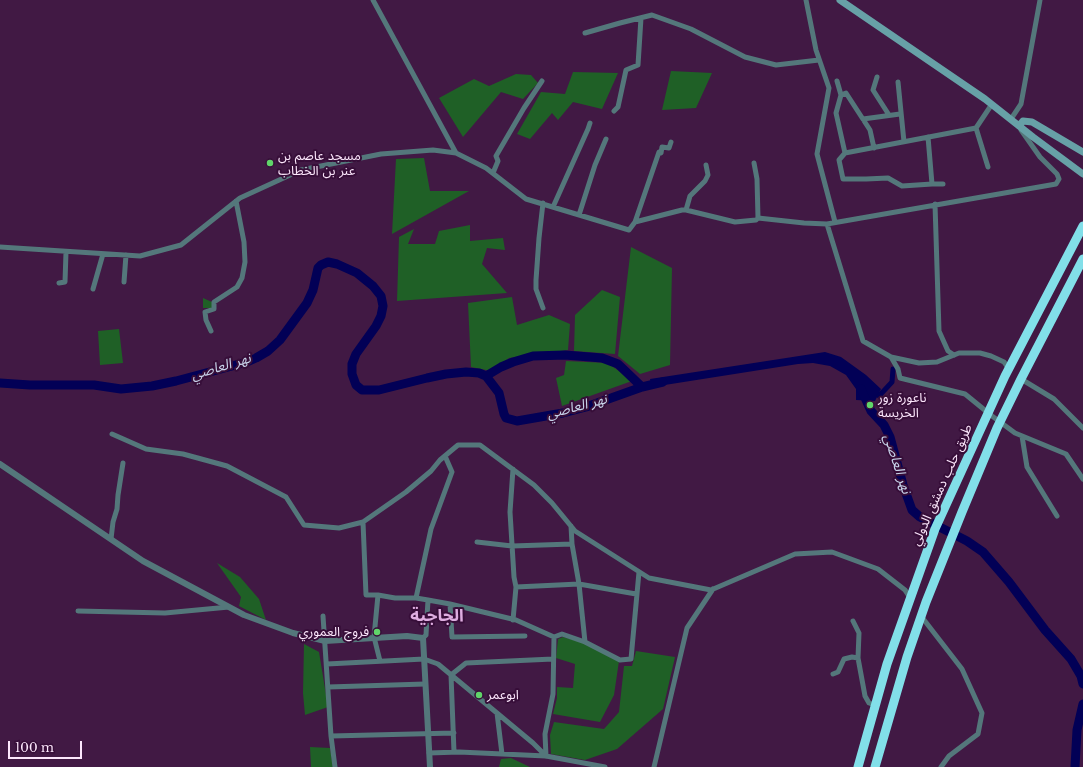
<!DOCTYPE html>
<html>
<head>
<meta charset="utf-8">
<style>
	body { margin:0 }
	#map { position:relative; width:1083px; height:767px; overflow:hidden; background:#411944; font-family:"Libre Baskerville",serif }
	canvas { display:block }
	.scale { position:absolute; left:8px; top:741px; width:74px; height:18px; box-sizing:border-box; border:2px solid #fce7fc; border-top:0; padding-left:5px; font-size:12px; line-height:14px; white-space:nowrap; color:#fce7fc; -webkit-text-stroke:3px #370e39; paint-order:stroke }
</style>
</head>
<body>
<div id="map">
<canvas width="1083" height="767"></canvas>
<div class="scale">100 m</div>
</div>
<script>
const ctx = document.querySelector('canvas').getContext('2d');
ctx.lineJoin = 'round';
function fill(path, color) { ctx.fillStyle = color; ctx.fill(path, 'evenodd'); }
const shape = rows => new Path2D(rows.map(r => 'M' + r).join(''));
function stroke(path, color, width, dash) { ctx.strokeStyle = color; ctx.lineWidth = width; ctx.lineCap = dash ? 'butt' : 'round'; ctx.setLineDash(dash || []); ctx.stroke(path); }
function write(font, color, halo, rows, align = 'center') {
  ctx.font = font + ' "Libre Baskerville","Noto Sans Arabic",serif'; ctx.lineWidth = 4; ctx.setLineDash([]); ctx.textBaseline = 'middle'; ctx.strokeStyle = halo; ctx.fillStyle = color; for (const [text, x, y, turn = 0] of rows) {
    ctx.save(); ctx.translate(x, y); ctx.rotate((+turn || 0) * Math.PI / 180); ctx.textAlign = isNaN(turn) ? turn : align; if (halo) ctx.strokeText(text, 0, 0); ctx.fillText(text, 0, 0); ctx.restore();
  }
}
fill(shape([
	[671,71,712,73,696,108,662,110],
	[573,72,618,73,602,109,573,102,558,120,552,113,530,139,517,134,541,92,565,94],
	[516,74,531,75,538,83,523,99,501,92,463,137,439,98,474,79,489,86],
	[424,158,430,191,469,191,392,234,396,159],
	[470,225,470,241,503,238,505,250,487,248,482,264,507,293,397,301,399,237,414,229,408,244,435,244,439,231],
	[631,247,672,268,670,365,640,374,618,356],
	[602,290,620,297,615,354,574,351,575,315],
	[512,297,517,325,549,315,570,324,568,350,509,358,491,371,471,367,468,303],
	[203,298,212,302,212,308,203,308],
	[119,329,123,363,100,365,98,331],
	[566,361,608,363,632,381,562,406,556,378,564,375],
	[217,563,240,577,259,599,266,620,239,606,241,597],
	[563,637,581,642,619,661,614,695,600,722,553,714,557,698,557,687,573,688,575,664,556,658,558,639],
	[304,644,319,652,328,707,305,715,303,693],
	[636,651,675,657,663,709,617,749,585,760,551,754,550,735,554,722,604,729,619,712,624,666,632,666],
	[310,747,330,748,333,767,311,767],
	[511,758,530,767,499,767,501,759]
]), '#1f6026');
fill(shape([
	[825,352,841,357,866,375,881,389,875,401,856,400,856,389,846,375,830,366,813,363,798,364,652,387,650,379]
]), '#020056');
stroke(shape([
	[879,396,892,382,893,369]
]), '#020056', 5);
stroke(shape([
	[486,376,501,367,513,362,533,356,565,355,602,358,618,364,642,387],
	[0,383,30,385,94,385,121,389,152,386,176,381,247,362,256,358,268,351,280,340,307,303,313,290,318,268,321,265,328,262,337,264,357,273,373,286,381,296,383,306,381,316,376,326,356,354,352,364,352,374,356,385,362,390,379,390,427,378,446,374,466,372,479,373,486,376,499,393,504,414,506,418,517,421,563,413,586,407,642,387,663,382],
	[861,389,871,411,884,425,890,437,903,485,912,510,920,517,967,541,983,552,1009,582,1045,630,1071,659,1081,676,1083,684],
	[1075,767,1077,730,1083,704]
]), '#020056', 9);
stroke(shape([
	[373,0,456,153],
	[806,0,816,50,829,88,817,154,835,222],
	[585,33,620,23,652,15,691,29,745,57,776,65,819,60],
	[877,77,873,90,889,115],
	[837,81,841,95,836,113,845,153,976,128],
	[898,82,904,142],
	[841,95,846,93,870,130,874,148],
	[614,111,618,107,626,70,638,65,641,18],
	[863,119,900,114],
	[1011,119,1021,104,1040,0],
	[928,137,932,184,943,184],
	[845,153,839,160,843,179,866,179,888,178,902,186,932,184],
	[754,163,757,179,758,218],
	[988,167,976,128,992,104],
	[493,173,498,161,496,156,524,108,542,81],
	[543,203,539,238,536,280,536,289,543,308],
	[935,204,939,331,948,351,954,355],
	[553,207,588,129,590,123],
	[686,210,690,196,705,181,708,175,706,165],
	[579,215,595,165,606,139],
	[635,222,659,152,661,153,662,147,669,148,671,142],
	[827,224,863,341,891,357,898,369,900,378,965,394,992,416,1015,433,1066,454,1083,479],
	[0,247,140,256,181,245,240,198,301,170,381,154,433,150,456,153,486,168,526,199,629,230,635,222,682,210,686,210,735,222,756,220,758,218,804,223,827,224,1056,184,1059,179,1057,174,1040,157,1021,130],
	[124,282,126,255],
	[59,283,65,282,66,252],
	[93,289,103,254],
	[211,331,206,320,205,312,214,309,214,302,237,287,242,278,245,262,244,242,236,201],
	[891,357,919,363,937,362,959,353,980,353,991,356,1004,362,1009,369],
	[1021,379,1054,399,1083,428],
	[112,434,146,449,183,454,227,466,286,497,304,525,339,528,363,522],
	[1022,436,1027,467,1057,516],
	[513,469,510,512,514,577,516,587],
	[571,526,572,544,579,584,585,642],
	[111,539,113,522,117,509,118,495,123,463],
	[477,542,512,546,572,544],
	[378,595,395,598,416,598,428,600],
	[416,598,431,529,452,472,445,456],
	[450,604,452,637,525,636],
	[78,611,165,613,229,607],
	[323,616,331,736,335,767],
	[921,616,962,669,982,713,978,734,949,756,941,767],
	[513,620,516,587,579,584,636,594],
	[853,621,859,633,858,658,865,696,869,703,875,705],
	[423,638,426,635,428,600,450,604,516,620,554,637],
	[380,661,374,637,378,595,366,595,363,522,406,492,431,471,440,460,458,445,480,445,534,485,552,503,575,531,649,578,711,590,795,554,832,552,878,569,905,590,911,599],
	[327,664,424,659,438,664,533,743,546,756],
	[833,674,838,672,844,659,852,657,858,658],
	[328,687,425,684],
	[497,713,502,754],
	[331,736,454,733],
	[454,752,451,675,466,663,553,659],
	[429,753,459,752,546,756,605,767],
	[546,756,545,734,553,694,554,637,562,634,585,642,620,660,631,659,639,572],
	[654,767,687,628,713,589]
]), '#54777b', 5);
stroke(shape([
	[0,464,143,561,244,615,293,633,325,641,407,636,423,638,430,767]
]), '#54777b', 6);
stroke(shape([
	[840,0,985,99,1033,137,1083,174],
	[1019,126,1023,121,1032,122,1083,152]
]), '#67a1a7', 7);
stroke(shape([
	[858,767,887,664,935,529,1005,376,1083,226],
	[875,767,907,657,926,602,962,512,997,428,1021,379,1083,259]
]), '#82dfe9', 9);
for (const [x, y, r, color] of [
	[270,163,4,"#60d56a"],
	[870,405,4,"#60d56a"],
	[377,632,4,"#60d56a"],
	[479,695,4,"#60d56a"]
]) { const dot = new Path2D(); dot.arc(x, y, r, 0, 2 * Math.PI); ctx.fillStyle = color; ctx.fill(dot); stroke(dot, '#370e39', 1.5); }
write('13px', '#fce7fc', '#370e39', [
	["مسجد عاصم بن",278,156],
	["عنر بن الخطاب",278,171],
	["ناعورة زور",878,398],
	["الخريسة",878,413],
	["فروج العموري",369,632,"right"],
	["ابوعمر",487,695]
], 'left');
write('13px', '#fce7fc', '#370e39', [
	["طريق حلب دمشق الدولي",942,485,-66]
]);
write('italic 14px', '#c7d2e9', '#370e39', [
	["نهر العاصي",221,367,-17],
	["نهر العاصي",577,407,-15],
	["نهر العاصي",897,464,72]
]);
write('bold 17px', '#dfaee1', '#370e39', [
	["الجاجية",437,616]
]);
</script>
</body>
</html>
